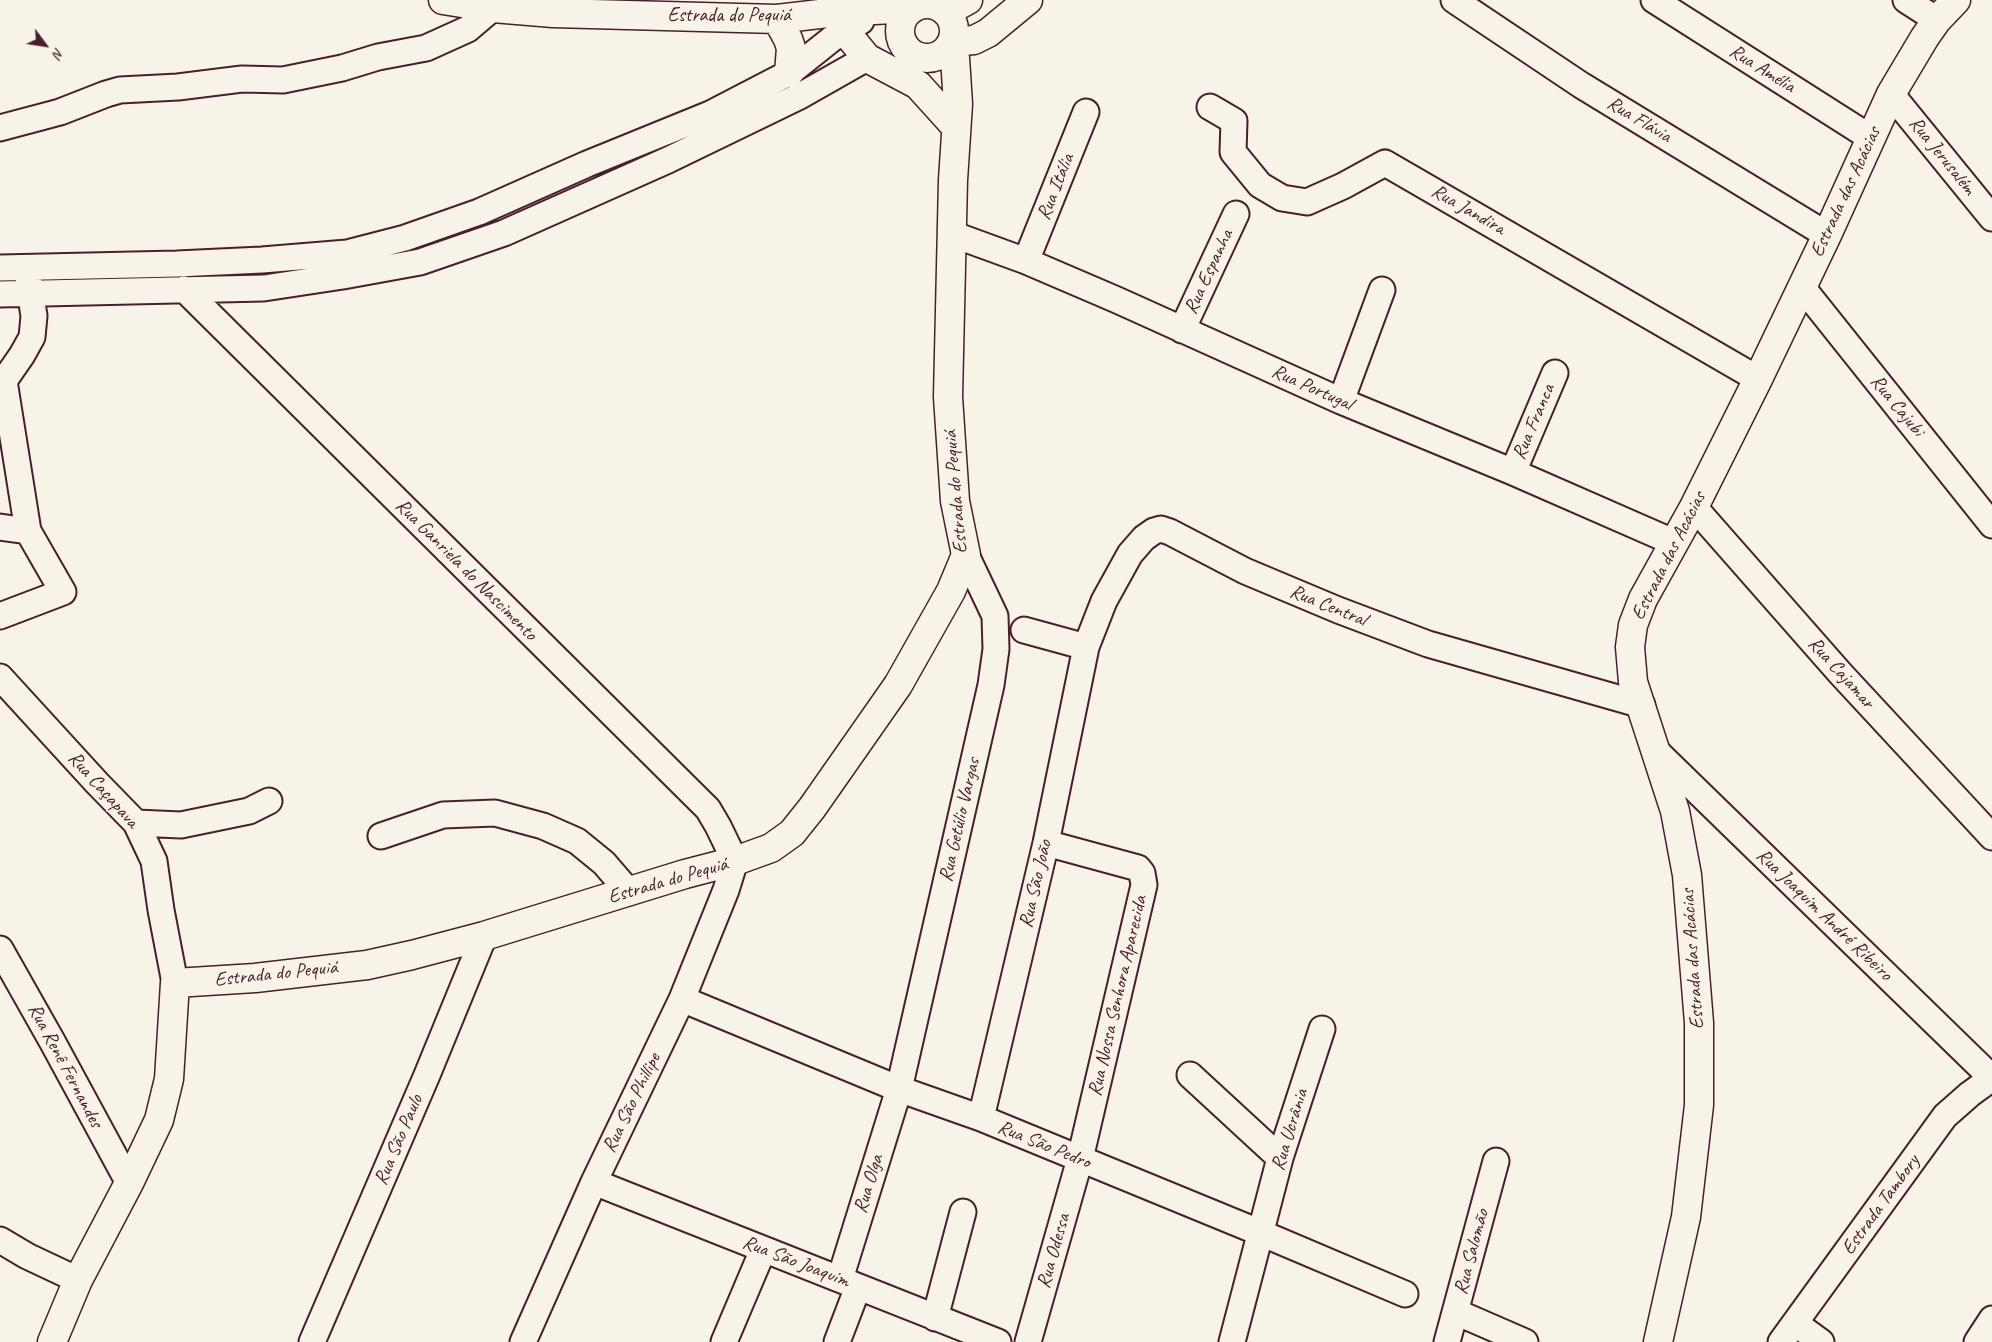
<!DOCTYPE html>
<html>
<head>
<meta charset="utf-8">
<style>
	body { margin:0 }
	#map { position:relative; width:1992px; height:1342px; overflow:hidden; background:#f7f3e8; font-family:Caveat,sans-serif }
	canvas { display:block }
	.north { position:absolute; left:20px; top:20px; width:50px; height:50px; -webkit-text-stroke:4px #f7f3e8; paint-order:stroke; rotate:121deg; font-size:14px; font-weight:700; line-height:20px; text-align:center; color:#4a1f2b }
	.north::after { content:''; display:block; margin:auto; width:18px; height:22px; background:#4a1f2b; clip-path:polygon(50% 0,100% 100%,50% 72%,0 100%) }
</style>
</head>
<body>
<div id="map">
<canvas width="1992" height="1342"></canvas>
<div class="north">N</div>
</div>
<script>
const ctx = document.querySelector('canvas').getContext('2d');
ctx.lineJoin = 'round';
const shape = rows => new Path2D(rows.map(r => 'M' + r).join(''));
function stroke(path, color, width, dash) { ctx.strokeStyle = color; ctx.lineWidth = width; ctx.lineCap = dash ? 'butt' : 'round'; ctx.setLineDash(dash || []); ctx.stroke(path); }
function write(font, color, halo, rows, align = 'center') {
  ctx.font = font + ' Caveat,sans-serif'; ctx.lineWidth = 4; ctx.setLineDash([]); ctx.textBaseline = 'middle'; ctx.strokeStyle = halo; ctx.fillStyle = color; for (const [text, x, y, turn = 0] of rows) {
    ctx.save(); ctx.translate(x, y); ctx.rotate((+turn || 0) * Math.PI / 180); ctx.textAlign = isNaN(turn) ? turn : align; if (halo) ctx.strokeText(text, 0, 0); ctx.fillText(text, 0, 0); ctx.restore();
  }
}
const minor = shape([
	[1454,0,1581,85,1827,235],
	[1654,0,1871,138],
	[1906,0,1937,20],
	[1891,94,1992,218],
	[1210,107,1234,121,1233,152,1260,185,1282,198,1307,202,1343,186,1385,163,1758,379],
	[0,128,60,112,106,94,120,90,178,87,242,79,283,80,342,68,378,57,426,48,468,29,502,0],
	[952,234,1026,261,1117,300,1341,401,1513,472,1673,542],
	[1026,261,1086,112],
	[0,268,177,264,262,260,347,253,405,238,479,212,587,164,710,114,789,73,833,38,861,21],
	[1802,287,1992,525],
	[184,289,708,809,718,826,735,861,726,890,682,999,594,1182,523,1342],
	[0,294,264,288,343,276,420,262,504,233,668,160,800,96,867,58],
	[1182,330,1236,214],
	[4,381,22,355,32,337,34,316,28,277],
	[1341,401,1382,290],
	[1513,472,1555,373],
	[1694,507,1840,673,1992,837],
	[0,527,28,531],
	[0,616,63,592,28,531,4,381],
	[1024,630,1086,647],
	[0,677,97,783,136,823,154,861,161,910,175,983],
	[1656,751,1992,1078,1970,1094,1945,1116,1781,1342],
	[136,823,181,825,249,811,269,801],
	[381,836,443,815,495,813,543,826,577,841,604,863,629,892],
	[0,949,52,1041,129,1183],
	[682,999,899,1089,981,1118,1261,1233,1405,1294],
	[1190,1075,1280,1158],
	[981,1118,1046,843,1086,647,1104,601,1130,554,1144,538,1154,531,1161,529,1170,532,1245,571,1338,610,1428,644,1642,705],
	[594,1182,998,1342],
	[0,1240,27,1256,78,1280],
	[840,1279,899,1089,991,685,996,649,995,616,966,555],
	[1456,1312,1525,1342],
	[935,1318,963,1212],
	[1795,1323,1821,1342],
	[312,1342,427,1075,484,936],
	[724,1342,763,1250],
	[837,1342,858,1287],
	[1028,1342,1080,1159,1144,885,1142,873,1138,868,1046,843],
	[1232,1342,1280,1158,1322,1029],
	[1447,1342,1496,1161],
	[1977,1342,1992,1319]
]);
const major = shape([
	[443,0,493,8,553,13,777,19,836,12,913,8],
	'900 31a27 27 0 1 1 54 0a27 27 0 1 1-54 0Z',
	[836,12,845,31,867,58,918,85,956,127],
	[946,12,968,0],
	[777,19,788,39,791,48,789,73],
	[952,42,974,40,988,33,1028,0],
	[52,1342,78,1280,129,1183,159,1120,169,1079,175,983,255,978,367,965,412,955,484,936,685,874,735,861,771,848,792,833,812,808,898,685,951,591,966,555,955,501,948,397,953,180,958,104,955,58,949,47],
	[1658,1342,1686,1217,1699,1105,1699,1023,1687,875,1675,811,1633,682,1630,647,1633,625,1643,599,1694,507,1758,379,1827,235,1891,94,1925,37,1937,20,1956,0]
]);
stroke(minor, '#4a1f2b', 29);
stroke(major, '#4a1f2b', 31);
stroke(minor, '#f7f3e8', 25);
stroke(major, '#f7f3e8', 28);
write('20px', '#4a1f2b', '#f7f3e8', [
	["Estrada do Pequiá",729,16],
	["Rua Amélia",1762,69,32],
	["Rua Flávia",1639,120,31],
	["Rua Jerusalém",1942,156,51],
	["Rua Itália",1056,187,-68],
	["Estrada das Acácias",1846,192,-65],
	["Rua Jandira",1468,210,30],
	["Rua Espanha",1209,272,-65],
	["Rua Portugal",1312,388,24],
	["Rua Cajubi",1897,406,51],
	["Rua Franca",1534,422,-67],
	["Estrada do Pequiá",956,492,-95],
	["Estrada das Acácias",1669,556,-63],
	["Rua Ganriela do Nascimento",466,570,45],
	["Rua Central",1328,606,22],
	["Rua Cajamar",1841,673,48],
	["Rua Caçapava",103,790,48],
	["Rua Getúlio Vargas",960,820,-77],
	["Estrada do Pequiá",668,881,-16],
	["Rua São João",1036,884,-77],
	["Rua Joaquim André Ribeiro",1824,915,44],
	["Estrada das Acácias",1693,959,-94],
	["Estrada do Pequiá",276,974,-6],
	["Rua Nossa Senhora Aparecida",1118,996,-77],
	["Rua Renê Fernandes",65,1066,62],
	["Rua São Phillipe",632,1103,-64],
	["Rua Ucrânia",1290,1130,-73],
	["Rua São Paulo",399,1140,-67],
	["Rua São Pedro",1044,1145,22],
	["Rua Olga",869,1184,-73],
	["Estrada Tambory",1881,1205,-54],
	["Rua Odessa",1054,1251,-74],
	["Rua Salomão",1472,1252,-75],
	["Rua São Joaquim",796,1262,21]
]);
</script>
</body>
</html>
